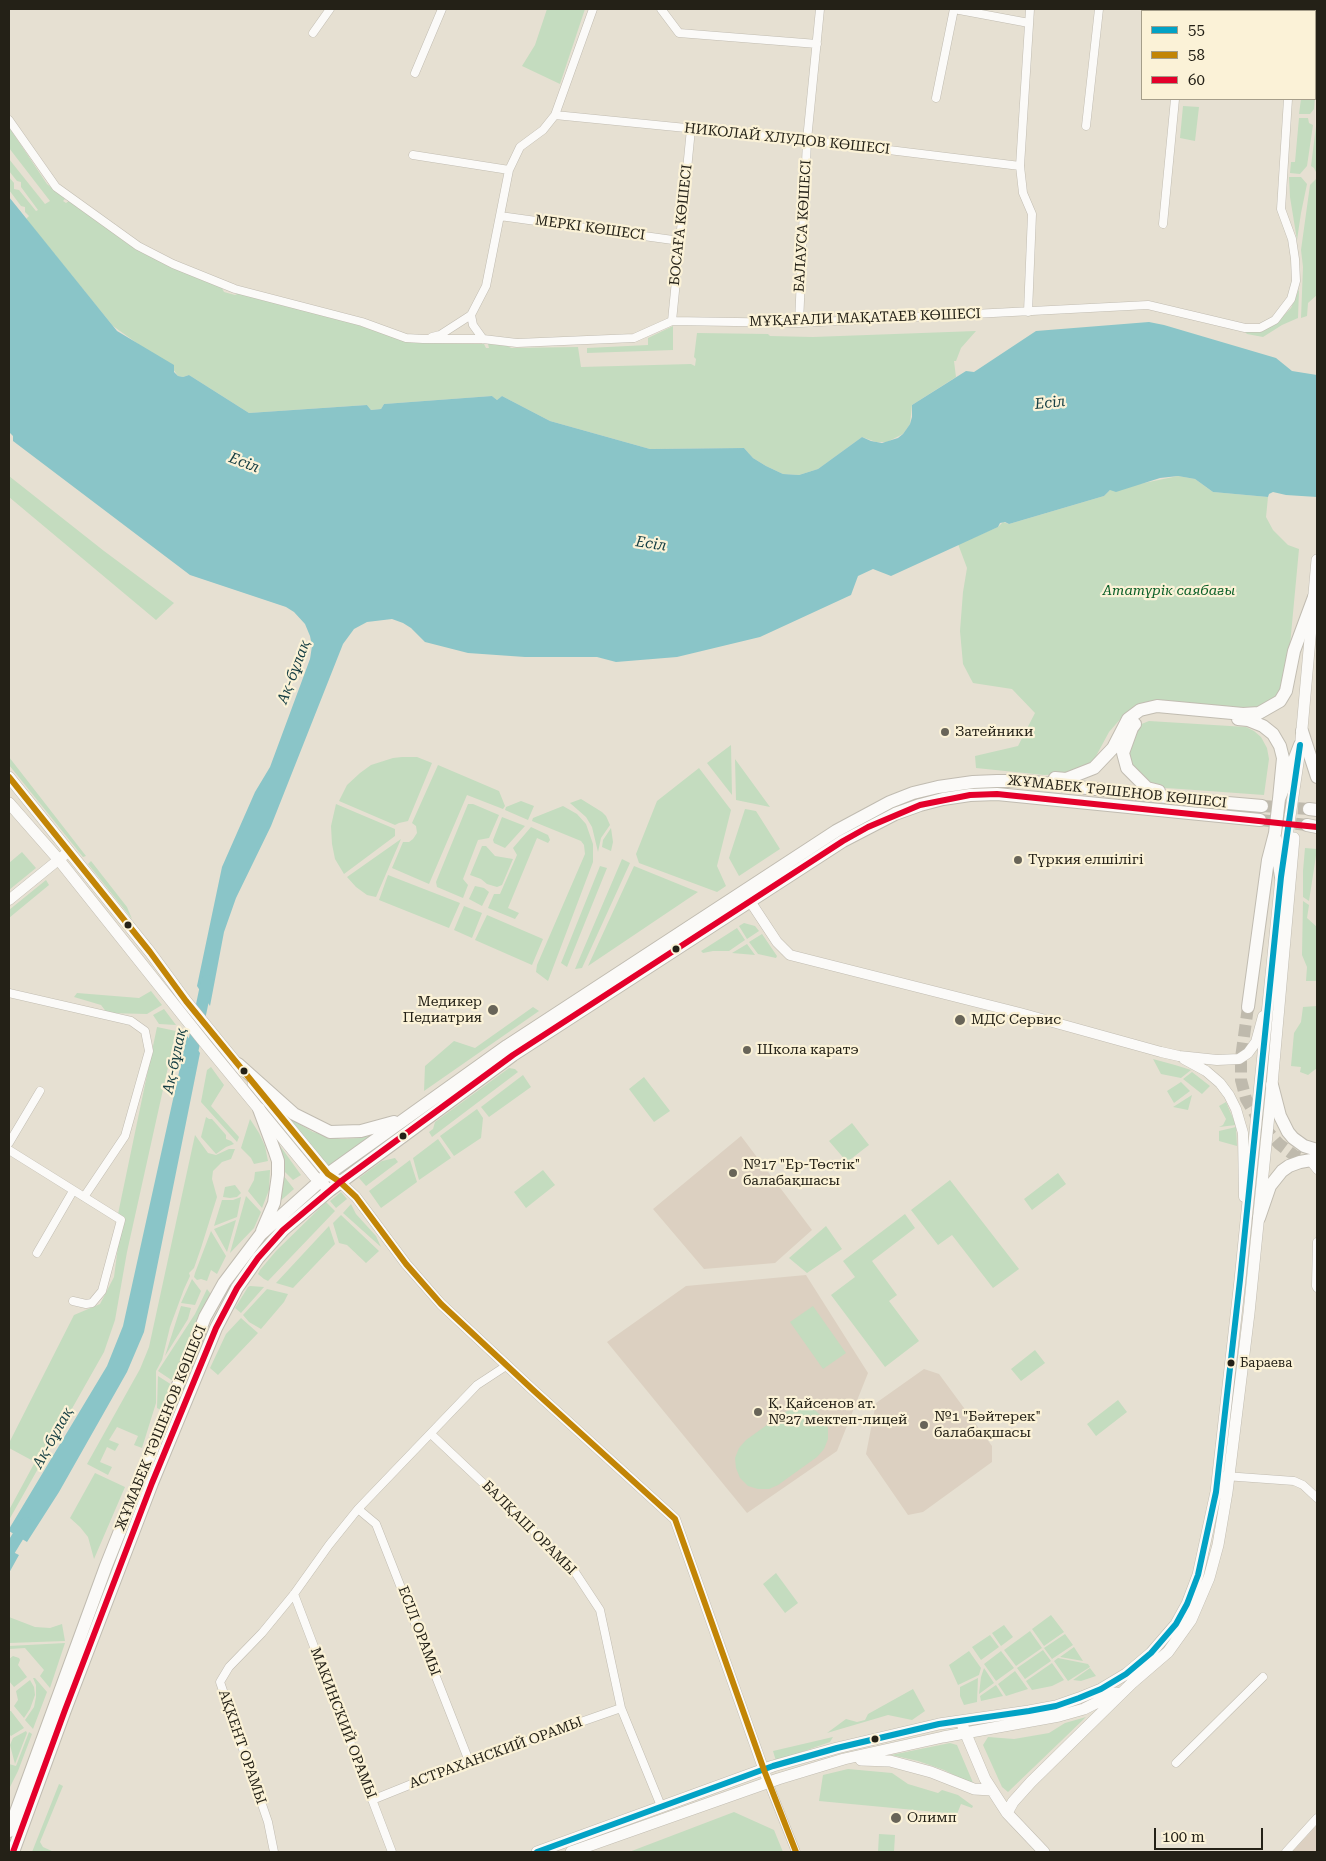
<!DOCTYPE html>
<html>
<head>
<meta charset="utf-8">
<style>
	body { margin:0 }
	#map { position:relative; width:1326px; height:1861px; overflow:hidden; background:#e6e0d2; font-family:"Roboto Serif",serif }
	canvas { display:block }
	.frame { position:absolute; inset:0; border:10px solid #242117; pointer-events:none }
	.legend { position:absolute; left:1141px; top:10px; width:175px; height:90px; box-sizing:border-box; background:#fbf2d7; border:1px solid #a59e8a; margin:0; padding:6px 9px; list-style:none; font-size:15px; color:#242117 }
	.legend li { display:flex; align-items:center; gap:10px; height:25px }
	.legend b { width:25px; border:1px solid #a59e8a }
	.scale { position:absolute; left:1154px; top:1828px; width:109px; height:22px; box-sizing:border-box; border:2px solid #242117; border-top:0; padding-left:6px; font-size:15px; line-height:18px; white-space:nowrap; color:#242117; -webkit-text-stroke:4px #fbf2d7; paint-order:stroke }
</style>
</head>
<body>
<div id="map">
<canvas width="1326" height="1861"></canvas>
<div class="frame"></div>
<ul class="legend">
<li><b style="height:6px;background:#02a2c5"></b>55</li>
<li><b style="height:6px;background:#c28506"></b>58</li>
<li><b style="height:6px;background:#e4002b"></b>60</li>
</ul>
<div class="scale">100 m</div>
</div>
<script>
const ctx = document.querySelector('canvas').getContext('2d');
ctx.lineJoin = 'round';
function fill(path, color) { ctx.fillStyle = color; ctx.fill(path, 'evenodd'); }
const shape = rows => new Path2D(rows.map(r => 'M' + r).join(''));
function stroke(path, color, width, dash) { ctx.strokeStyle = color; ctx.lineWidth = width; ctx.lineCap = dash ? 'butt' : 'round'; ctx.setLineDash(dash || []); ctx.stroke(path); }
function write(font, color, halo, rows, align = 'center') {
  ctx.font = font + ' "Roboto Serif",serif'; ctx.lineWidth = 4.5; ctx.setLineDash([]); ctx.textBaseline = 'middle'; ctx.strokeStyle = halo; ctx.fillStyle = color; for (const [text, x, y, turn = 0] of rows) {
    ctx.save(); ctx.translate(x, y); ctx.rotate((+turn || 0) * Math.PI / 180); ctx.textAlign = isNaN(turn) ? turn : align; if (halo) ctx.strokeText(text, 0, 0); ctx.fillText(text, 0, 0); ctx.restore();
  }
}
fill(shape([
	[741,1136,812,1230,775,1263,704,1269,653,1209],
	[806,1275,868,1373,837,1451,747,1513,607,1342,686,1286],
	[924,1369,939,1374,992,1446,992,1462,923,1512,908,1515,866,1454,876,1403],
	[1317,1825,1317,1852,1292,1852]
]), '#dcd0c1');
fill(shape([
	[547,9,585,9,560,84,522,66,535,45],
	[1315,38,1317,39,1317,69,1314,109,1310,114,1299,114,1301,99,1315,99],
	[1183,106,1199,107,1195,141,1180,138],
	[1299,118,1308,118,1309,123,1313,125,1307,166,1300,174,1290,173,1291,162,1295,162],
	[1316,126,1317,126,1317,174,1314,168,1311,166],
	[9,127,47,184,65,199,63,201,66,203,69,201,144,253,161,262,221,286,224,292,235,295,241,292,354,323,404,341,418,343,484,344,486,348,489,348,488,344,506,345,511,348,578,347,581,367,691,364,695,366,696,359,694,357,697,333,768,334,770,336,813,337,976,331,961,348,956,361,954,361,956,377,912,405,910,424,903,434,887,442,876,442,862,437,818,469,799,475,783,474,766,466,753,458,744,448,650,449,550,421,502,396,497,400,492,396,384,404,381,409,371,410,367,405,249,413,189,375,183,377,178,376,173,369,113,326,26,219,29,216,25,212,25,207,21,206,9,190,9,177,14,183,14,189,19,190,36,211,38,210,21,187,21,182,17,181,9,171,9,159,45,204,50,201,9,148],
	[1289,177,1301,177,1307,184,1301,213,1297,240,1290,197],
	[1317,178,1317,295,1308,303,1307,316,1301,318,1303,267,1301,250,1310,185],
	[1299,289,1298,318,1282,325,1263,337,1247,334,1245,332,1262,330,1279,320,1291,308],
	[673,326,673,350,587,353,587,348,648,345,648,338],
	[9,476,104,551,174,603,156,620,9,497],
	[1178,476,1195,479,1213,492,1268,497,1266,517,1273,530,1288,545,1299,549,1287,677,1281,694,1259,710,1164,700,1139,704,1123,716,1109,732,1095,758,1089,764,1066,774,1044,775,976,768,975,756,1018,746,1035,713,1012,689,973,683,963,664,960,631,963,592,967,568,958,544,998,527,1003,522,1009,524,1104,496,1110,490],
	[1149,721,1246,727,1254,731,1261,737,1267,748,1269,759,1264,795,1153,787,1134,777,1126,741,1139,725],
	[731,745,732,795,707,763],
	[9,757,86,856,83,857,9,765],
	[402,757,417,757,432,763,408,821,399,823,395,825,339,801,347,785,360,773,371,765,393,758],
	[735,759,770,807,736,800],
	[438,765,499,791,505,806,503,809,467,795,429,884,392,868,403,842,409,842,413,839,417,833,416,826,412,823],
	[699,768,731,810,717,866,726,886,717,892,639,863,636,854,657,801],
	[581,799,602,812,606,816,610,825,601,838,598,852,592,827,586,817,570,803],
	[521,801,534,806,528,820,505,810,506,807],
	[336,804,395,829,395,836,344,874,335,859,332,844,331,826],
	[468,804,473,804,499,815,489,838,478,840,463,879,468,885,463,898,437,887,436,882],
	[563,806,577,814,586,824,593,844,593,862,548,981,536,972,537,965,585,854,584,845,581,841,532,821,533,818],
	[745,809,756,811,780,849,739,876,729,858],
	[502,817,525,826,505,848,494,843,493,840],
	[531,827,548,835,550,840,548,843,537,838,508,908,519,913,515,919,488,908,494,894,500,894,517,855,513,848],
	[611,828,613,842,611,851,602,847,603,840],
	[401,839,376,897,367,895,356,887,347,877],
	[482,846,486,846,495,856,513,859,502,885,497,887,487,884,481,879,470,875],
	[1305,848,1317,849,1309,901,1303,897,1303,871],
	[22,852,36,868,9,890,9,863],
	[622,859,630,863,582,968,575,969],
	[91,861,127,907,132,919,88,864],
	[600,866,607,868,567,967,561,963],
	[634,866,698,892,588,966],
	[388,875,460,903,449,928,379,900],
	[46,880,49,885,9,918,9,910],
	[475,886,484,888,489,892,482,906,469,899],
	[1303,901,1309,905,1307,918,1317,927,1317,981,1306,981,1307,967,1302,955],
	[464,906,482,913,472,938,454,930],
	[487,915,543,939,532,965,475,940],
	[744,923,755,926,759,931,747,939,739,926],
	[737,928,745,940,729,951,713,951,703,953,701,951],
	[762,934,777,956,776,958,758,954,749,942],
	[747,944,755,955,732,953],
	[151,991,162,1005,147,1014,107,1013,101,1005,74,997,77,993,139,998],
	[1317,1006,1317,1068,1308,1075,1300,1072,1301,1067,1291,1066,1294,1033,1301,1022,1303,1007],
	[533,1007,539,1011,424,1091,425,1066,454,1041,475,1048],
	[164,1009,176,1025,159,1024,153,1015],
	[157,1027,176,1031,127,1252,115,1320,104,1352,9,1520,9,1510,35,1462,9,1448,9,1443,74,1315,100,1304,114,1277,122,1216,118,1214],
	[1153,1059,1175,1065,1191,1070,1181,1078,1161,1074],
	[211,1067,224,1085,211,1106,239,1137,237,1142,201,1102,207,1070],
	[509,1068,515,1069,518,1072,432,1137,429,1132,433,1129,435,1122],
	[1192,1072,1210,1086,1202,1094,1183,1079],
	[523,1075,531,1087,489,1117,481,1107],
	[644,1077,670,1111,654,1122,629,1089],
	[1181,1082,1190,1091,1174,1103,1167,1091],
	[1192,1095,1188,1110,1173,1107],
	[1226,1102,1236,1125,1219,1127,1223,1125,1226,1119,1219,1106],
	[477,1109,483,1118,481,1138,454,1156,440,1136],
	[206,1117,209,1119,212,1119,226,1135,226,1139,231,1141,234,1144,226,1147,216,1154,201,1137],
	[289,1118,313,1132,341,1139,360,1138,379,1133,329,1168],
	[250,1119,259,1133,265,1146,268,1161,254,1164,251,1158,241,1148],
	[852,1123,869,1145,847,1162,829,1141],
	[1236,1127,1237,1146,1219,1141,1219,1131],
	[195,1135,208,1153,216,1155,229,1149,235,1149,231,1159,222,1162,213,1171,212,1179,217,1197,201,1248,194,1268,189,1273,190,1276,184,1289,170,1327,162,1360,156,1371,156,1403,142,1448,134,1445,138,1436,117,1427,109,1440,119,1444,115,1451,107,1447,100,1462,112,1467,108,1475,87,1464,140,1369,149,1347],
	[438,1139,451,1158,419,1180,413,1158],
	[278,1143,301,1175,293,1180,283,1170],
	[395,1158,398,1162,366,1186,359,1178,382,1161],
	[410,1160,417,1182,381,1208,369,1191],
	[270,1170,269,1190,262,1208,248,1191,254,1180,255,1172],
	[543,1170,555,1185,526,1208,514,1192],
	[1058,1173,1066,1184,1032,1210,1024,1199],
	[283,1175,294,1189,278,1203],
	[950,1180,1019,1269,993,1288,952,1235,938,1245,911,1210],
	[235,1185,241,1193,237,1197,230,1198,223,1197,225,1187],
	[341,1192,347,1199,336,1208,330,1201],
	[246,1196,261,1212,254,1228,230,1253],
	[241,1197,237,1217,214,1226,222,1200,233,1200],
	[326,1202,335,1211,268,1281,264,1279,258,1274,260,1270,276,1251],
	[351,1204,356,1214,376,1236,381,1247,343,1213],
	[905,1214,915,1228,872,1261,897,1295,889,1301,919,1341,885,1367,831,1295,855,1277,843,1261],
	[341,1215,379,1251,366,1263,347,1245,339,1243,333,1223],
	[236,1220,227,1252,214,1229],
	[329,1226,335,1244,293,1288,276,1283],
	[826,1226,842,1249,807,1273,789,1258],
	[211,1231,226,1256,217,1274,211,1270,207,1281,201,1279,197,1280,194,1277,195,1273],
	[192,1279,201,1291,195,1305,181,1303],
	[250,1286,264,1287,241,1313,235,1308,248,1287],
	[207,1289,210,1293,211,1297,173,1381,158,1371,195,1314],
	[267,1289,288,1294,284,1302,261,1329,249,1322,243,1315],
	[181,1306,191,1308,188,1319,165,1356],
	[813,1306,846,1353,823,1369,790,1322],
	[241,1318,258,1333,218,1375,210,1368,226,1334],
	[1035,1350,1045,1363,1021,1381,1011,1369],
	[158,1376,172,1385,163,1411,157,1408],
	[1118,1400,1127,1412,1096,1436,1087,1424],
	[805,1407,816,1411,823,1418,828,1428,828,1439,824,1449,817,1457,778,1485,769,1489,758,1489,748,1486,740,1478,736,1468,735,1458,739,1448,746,1440,785,1412,795,1408],
	[95,1473,125,1487,94,1559,88,1537,80,1527,70,1518],
	[776,1573,798,1603,785,1613,763,1584],
	[1051,1615,1064,1632,1044,1646,1032,1629],
	[9,1617,35,1627,50,1628,62,1624,65,1641,9,1643],
	[1004,1625,1013,1637,1001,1646,992,1633],
	[1030,1631,1042,1648,1016,1666,1004,1650],
	[1065,1634,1073,1645,1052,1659,1044,1648],
	[990,1635,999,1647,981,1660,972,1647],
	[65,1643,50,1688,40,1676,44,1670,25,1648,9,1649,9,1646],
	[1074,1647,1083,1661,1060,1657],
	[1043,1650,1051,1661,1025,1679,1017,1668],
	[969,1651,981,1668,979,1675,958,1685,949,1665],
	[1001,1651,1014,1668,996,1681,984,1664],
	[13,1656,19,1658,20,1660,18,1665,27,1677,14,1687,9,1681,9,1659],
	[1058,1658,1088,1664,1090,1667,1068,1681,1054,1661],
	[1052,1663,1064,1680,1052,1686,1032,1690,1026,1681],
	[984,1668,994,1683,979,1694,981,1677],
	[1090,1668,1096,1676,1081,1681,1073,1680],
	[1015,1671,1028,1689,1006,1696,998,1684],
	[33,1678,35,1678,47,1692,33,1729,25,1720,34,1707,36,1697,36,1685],
	[978,1678,977,1702,964,1705,960,1696,960,1687],
	[30,1680,34,1687,35,1695,30,1709,24,1718,14,1706,18,1700,16,1691],
	[996,1685,1003,1696,981,1701,980,1696],
	[913,1689,925,1711,912,1720,888,1715,827,1733,846,1719,857,1722,865,1720,868,1714],
	[9,1711,11,1711,24,1728,11,1736,9,1734],
	[1086,1717,1008,1792,1002,1787,983,1745,988,1737,1014,1739,1049,1733,1065,1723],
	[26,1731,27,1733,15,1764,10,1745,13,1738],
	[29,1732,32,1734,18,1771,9,1789,9,1764,16,1766],
	[833,1737,830,1742,776,1761,773,1751],
	[950,1743,957,1745,974,1785,944,1770,918,1761,891,1755],
	[848,1769,892,1773,908,1784,938,1793,942,1790,958,1795,973,1806,972,1808,961,1804,957,1814,819,1801,823,1775],
	[59,1784,63,1786,40,1842,43,1847,54,1852,32,1852],
	[734,1812,774,1830,783,1852,629,1852],
	[879,1834,895,1835,894,1852,878,1852]
]), '#c4dcbf');
fill(shape([
	[9,197,117,331,174,365,174,372,178,376,183,377,189,375,249,413,367,405,371,410,381,409,384,404,492,396,497,400,502,396,550,421,650,449,744,448,753,458,766,466,783,474,799,475,818,469,862,437,871,441,882,443,898,438,903,434,910,424,912,417,912,405,966,371,974,372,1036,331,1149,322,1164,325,1276,358,1292,371,1317,375,1317,497,1286,495,1273,492,1269,494,1268,497,1213,492,1195,479,1178,476,1160,478,1116,492,1110,490,1104,496,1009,524,1005,522,1000,523,998,527,891,576,873,569,858,576,851,595,760,637,677,657,616,662,597,657,525,657,468,653,425,642,411,628,403,623,392,619,367,622,354,629,343,644,271,826,236,898,224,932,210,1006,197,986,222,867,255,792,270,767,310,659,312,646,310,636,305,624,294,612,286,607,190,575,13,441,13,436,9,432],
	[187,1036,200,1053,144,1332,127,1372,59,1492,27,1542,9,1531,9,1529,107,1366,123,1326],
	[9,1550,19,1555,9,1573]
]), '#8ac5c8');
stroke(shape([
	[190,1062,207,981],
	[9,1551,26,1523]
]), '#8ac5c8', 12);
stroke(shape([
	[1262,806,1309,809],
	[1260,820,1307,825],
	[1248,1007,1241,1058,1241,1080,1246,1099,1261,1124,1279,1144,1295,1156,1313,1161]
]), '#bfbaad', 12, [12, 6]);
const minor = shape([
	[661,9,679,33,817,44],
	[954,9,1029,23],
	[1183,11,1184,9],
	[1295,11,1295,9],
	[313,33,330,9],
	[415,73,442,9],
	[936,98,954,9],
	[555,115,807,140,1020,166],
	[9,120,56,187,138,246,173,264,235,289,362,322,406,338,423,339,483,339,517,343,634,338,672,321,799,323,1148,305,1245,328,1260,328,1275,320,1291,299,1296,281,1295,259,1292,239,1281,209,1288,99],
	[1086,126,1099,9],
	[413,155,509,170],
	[500,216,680,241],
	[1163,224,1175,99],
	[1028,312,1032,214,1023,193,1020,166,1030,9],
	[471,315,473,325,483,339],
	[672,321,691,129],
	[799,323,807,140,820,9],
	[432,337,440,335,471,315,486,286,509,170,520,147,543,130,555,115,593,9],
	[9,993,131,1021,145,1031,149,1051,125,1136,84,1197],
	[9,1143,40,1091],
	[9,1150,121,1220,102,1291,92,1303,86,1304,73,1301],
	[1309,1160,1317,1170],
	[1317,1242,1316,1286,1317,1288],
	[37,1253,73,1191],
	[431,1434,571,1566,600,1610,621,1708,661,1806],
	[1225,1476,1294,1481,1303,1485,1317,1498],
	[358,1509,376,1524,469,1761],
	[294,1594,392,1852],
	[1176,1763,1263,1677],
	[768,1782,796,1852],
	[372,1800,469,1761,621,1708],
	[274,1852,268,1822,220,1682,229,1667,262,1633,294,1594,329,1545,358,1509,477,1385,506,1366],
	[1286,1852,1317,1818]
]);
const tertiary = shape([
	[746,895,777,942,790,955,1020,1013,1161,1052,1179,1056,1217,1060,1239,1059,1248,1053,1256,1042,1263,1016],
	[9,900,68,852],
	[1184,1059,1206,1071,1220,1083,1229,1095,1236,1109,1243,1133,1244,1197],
	[340,1182,356,1197,406,1264,441,1304,532,1389,675,1519,768,1782]
]);
const secondary = shape([
	[1301,740,1317,560],
	[9,777,150,952,186,1001,243,1071],
	[9,803,59,860,208,1047,314,1176,327,1188],
	[253,1083,328,1174,340,1182],
	[963,1727,985,1779,1007,1813,1044,1852],
	[861,1760,890,1761,931,1772,974,1789,992,1790],
	[1007,1813,1013,1802,1031,1782,1132,1683,1168,1652,1191,1620,1209,1578,1218,1545,1227,1492,1249,1313,1272,1085,1294,838],
	[537,1852,773,1766,837,1748,939,1724,1029,1711,1056,1706,1079,1698,1101,1689,1126,1674,1151,1653,1176,1624,1187,1604,1198,1575,1216,1492,1240,1280,1281,877,1299,756],
	[571,1852,778,1779,844,1759,943,1737,1059,1716,1084,1709,1116,1693]
]);
const primary = shape([
	[1238,719,1248,720,1263,726,1273,734,1280,746,1283,758,1279,799],
	[1135,724,1132,728,1123,753,1127,768,1147,788,1159,791],
	[1302,731,1317,777],
	[1055,778,1066,779,1094,768,1113,748,1128,719,1140,710,1157,706,1243,714,1259,713,1280,701,1286,691,1294,651,1314,597],
	[1309,809,1317,810],
	[1307,825,1317,827],
	[1275,838,1281,877],
	[1248,1007,1268,860,1275,833,1279,799,1300,745],
	[238,1064,294,1114,330,1132,361,1131,394,1122],
	[1272,1085,1280,1116,1288,1132,1293,1138,1304,1146,1317,1150],
	[259,1109,275,1152,278,1161,278,1175,274,1203,262,1231],
	[1259,1218,1270,1186,1282,1171,1289,1166,1300,1162,1317,1159],
	[9,1831,106,1566,205,1317,224,1283,261,1234,328,1174,507,1046,836,831,890,802,913,793,938,787,973,782,997,781,1025,781,1193,800,1262,806],
	[13,1852,65,1710,152,1483,216,1328,237,1288,258,1258,283,1230,330,1190,513,1055,843,841,895,814,920,805,943,799,970,795,997,794,1260,820]
]);
stroke(minor, '#c1bcb1', 9);
stroke(tertiary, '#c1bcb1', 11);
stroke(secondary, '#c1bcb1', 12);
stroke(primary, '#c1bcb1', 14);
stroke(minor, '#fbfaf8', 8);
stroke(tertiary, '#fbfaf8', 10);
stroke(secondary, '#fbfaf8', 11);
stroke(primary, '#fbfaf8', 12);
stroke(shape([
	[537,1852,773,1766,837,1748,939,1724,1029,1711,1056,1706,1079,1698,1101,1689,1126,1674,1151,1653,1176,1624,1187,1604,1198,1575,1216,1492,1240,1280,1281,877,1300,745]
]), '#02a2c5', 6);
stroke(shape([
	[9,777,150,952,186,1001,328,1174,340,1182,356,1197,406,1264,441,1304,532,1389,675,1519,764,1770,796,1852]
]), '#c28506', 6);
stroke(shape([
	[13,1852,65,1710,152,1483,216,1328,237,1288,258,1258,283,1230,340,1182,513,1055,843,841,868,827,920,805,970,795,997,794,1317,827]
]), '#e4002b', 6);
for (const [x, y, r, color] of [
	[945,732,5,"#686458"],
	[1018,860,5,"#686458"],
	[128,925,4.5,"#242117"],
	[676,949,4.5,"#242117"],
	[493,1010,6,"#686458"],
	[960,1020,6,"#686458"],
	[747,1050,5,"#686458"],
	[244,1071,4.5,"#242117"],
	[403,1136,4.5,"#242117"],
	[733,1173,5,"#686458"],
	[1231,1363,4.5,"#242117"],
	[758,1412,5,"#686458"],
	[924,1425,5,"#686458"],
	[875,1739,4.5,"#242117"],
	[896,1818,6,"#686458"]
]) { const dot = new Path2D(); dot.arc(x, y, r, 0, 2 * Math.PI); ctx.fillStyle = color; ctx.fill(dot); stroke(dot, '#fbf2d7', 2); }
write('13px', '#242117', '#fbf2d7', [
	["Бараева",1240,1363]
], 'left');
write('14px', '#242117', '#fbf2d7', [
	["НИКОЛАЙ ХЛУДОВ КӨШЕСІ",787,139,6],
	["БОСАҒА КӨШЕСІ",681,225,-84],
	["БАЛАУСА КӨШЕСІ",803,226,-87],
	["МЕРКІ КӨШЕСІ",590,228,8],
	["МҰҚАҒАЛИ МАҚАТАЕВ КӨШЕСІ",865,318,-2],
	["ЖҰМАБЕК ТӘШЕНОВ КӨШЕСІ",1117,792,6],
	["ЖҰМАБЕК ТӘШЕНОВ КӨШЕСІ",161,1428,-68],
	["БАЛҚАШ ОРАМЫ",529,1528,45],
	["ЕСІЛ ОРАМЫ",419,1631,69],
	["МАКИНСКИЙ ОРАМЫ",343,1723,69],
	["АҚКЕНТ ОРАМЫ",242,1747,71],
	["АСТРАХАНСКИЙ ОРАМЫ",496,1753,-20]
]);
write('italic 14px', '#095e26', '#fbf2d7', [
	["Ататүрік саябағы",1169,591]
]);
write('14px', '#242117', '#fbf2d7', [
	["Затейники",955,732],
	["Түркия елшілігі",1028,860],
	["Медикер",482,1002,"right"],
	["Педиатрия",482,1018,"right"],
	["МДС Сервис",971,1020],
	["Школа каратэ",757,1050],
	["№17 \"Ер-Төстік\"",743,1165],
	["балабақшасы",743,1181],
	["Қ. Қайсенов ат.",768,1404],
	["№27 мектеп-лицей",768,1420],
	["№1 \"Бәйтерек\"",934,1417],
	["балабақшасы",934,1433],
	["Олимп",907,1818]
], 'left');
write('italic 15px', '#153e43', '#fbf2d7', [
	["Есіл",1050,403,-6],
	["Есіл",244,463,21],
	["Есіл",651,544,9],
	["Ақ-бұлақ",294,672,-69],
	["Ақ-бұлақ",175,1061,-78],
	["Ақ-бұлақ",53,1438,-61]
]);
</script>
</body>
</html>
